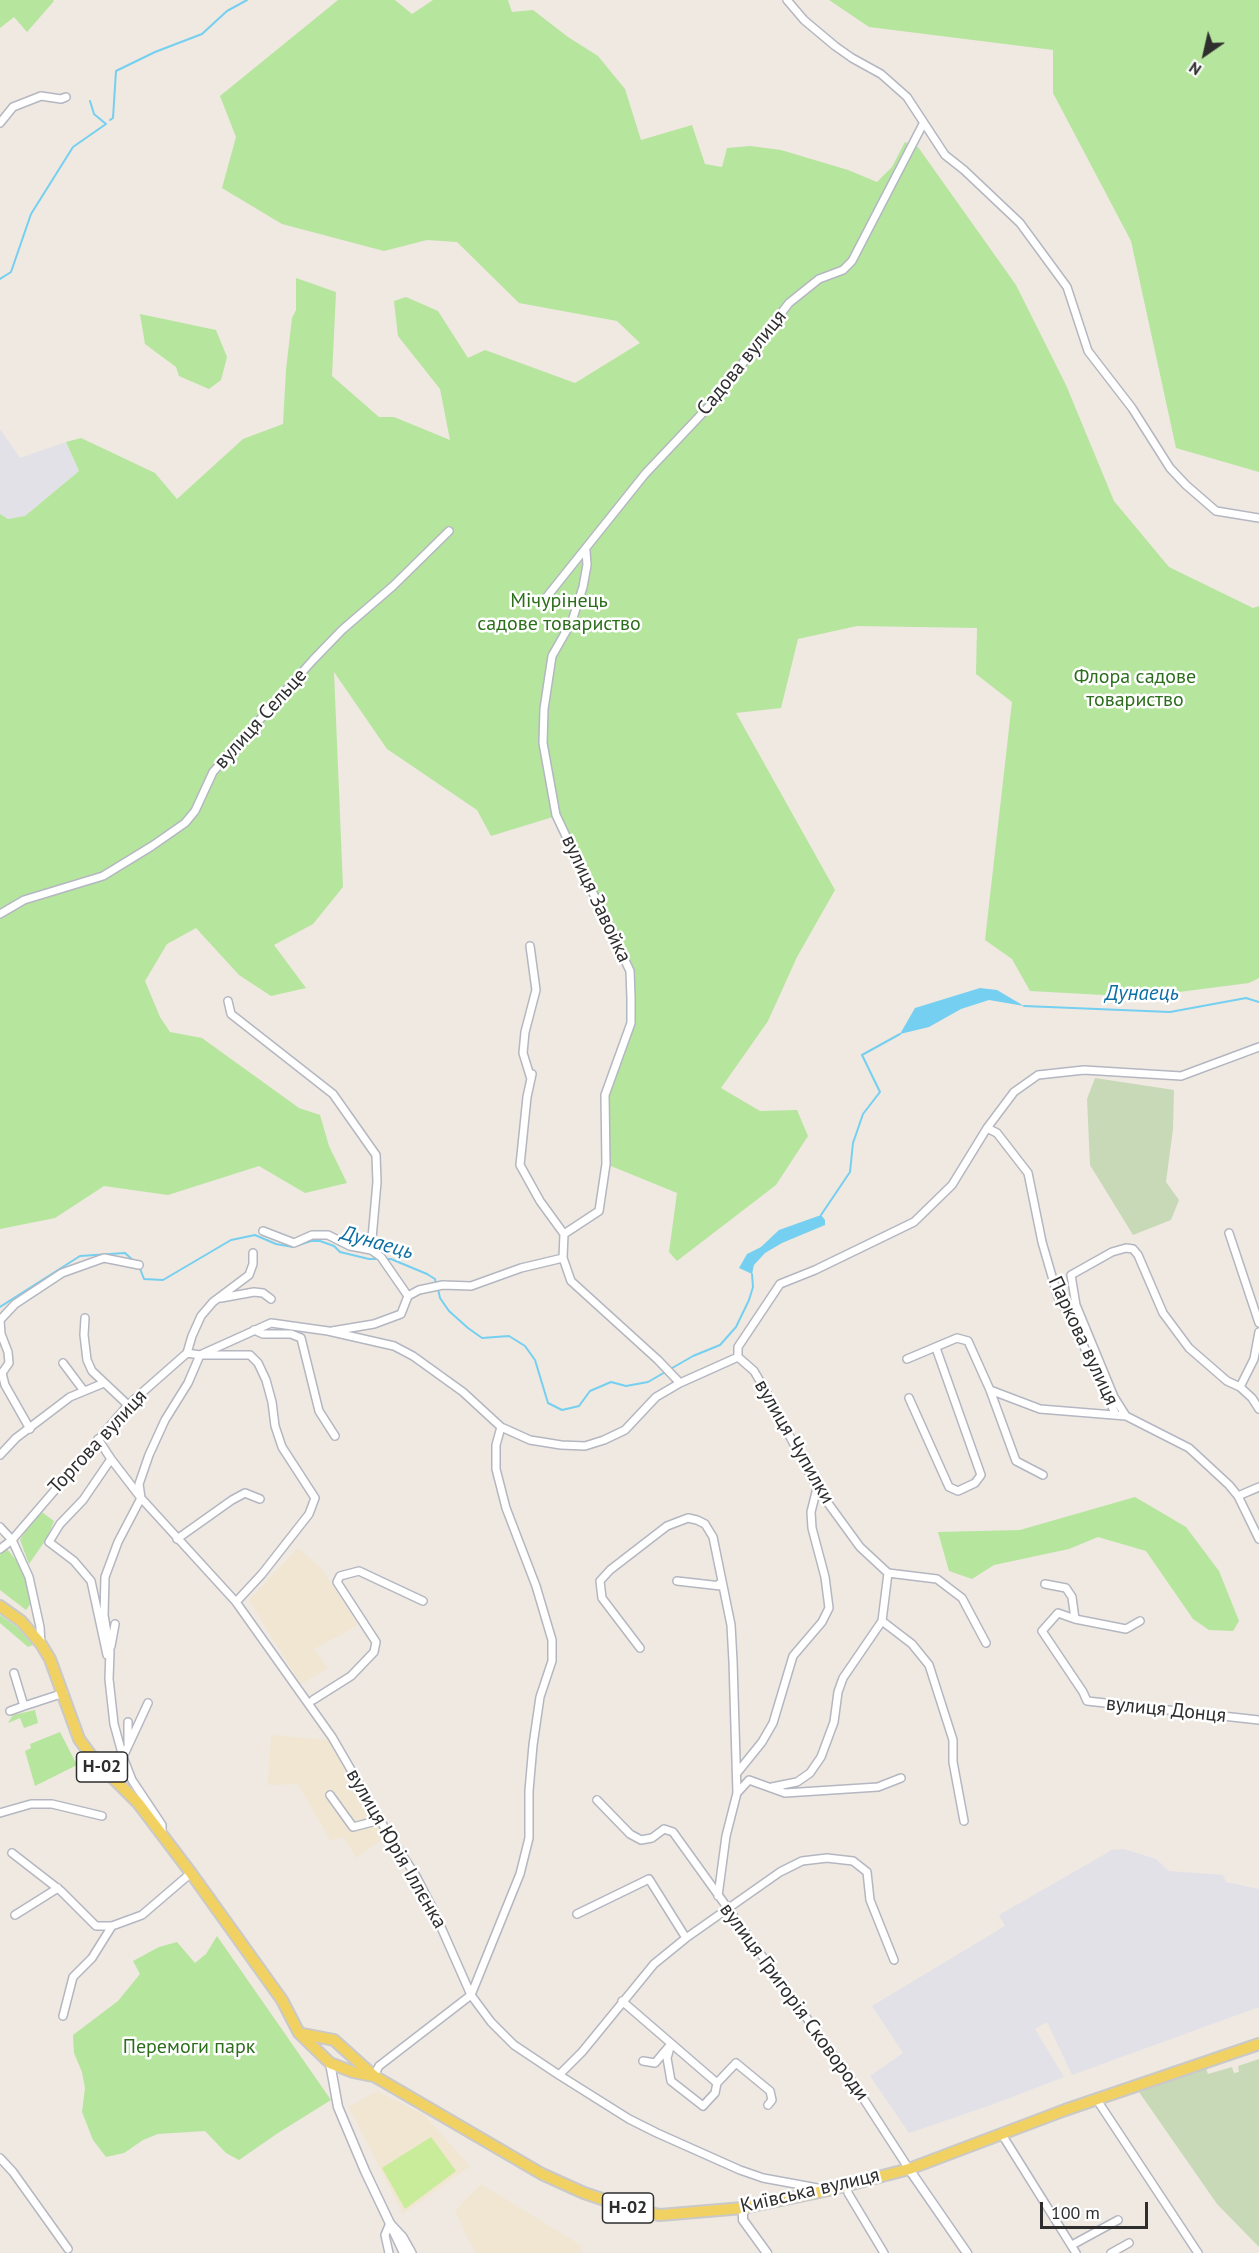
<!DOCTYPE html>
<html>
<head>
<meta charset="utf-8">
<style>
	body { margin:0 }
	#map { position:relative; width:1259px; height:2253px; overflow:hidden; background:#efe9e1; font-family:"PT Sans",sans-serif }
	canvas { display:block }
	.north { position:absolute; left:1175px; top:24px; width:60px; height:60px; -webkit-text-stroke:4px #fff; paint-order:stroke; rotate:214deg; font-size:16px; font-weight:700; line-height:24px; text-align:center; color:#2e2e2e }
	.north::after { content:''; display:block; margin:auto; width:21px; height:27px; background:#2e2e2e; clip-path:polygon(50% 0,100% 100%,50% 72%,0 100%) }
	.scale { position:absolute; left:1040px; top:2202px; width:108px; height:27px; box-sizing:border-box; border:3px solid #2e2e2e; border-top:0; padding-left:8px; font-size:18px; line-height:21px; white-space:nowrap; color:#2e2e2e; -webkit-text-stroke:4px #fff; paint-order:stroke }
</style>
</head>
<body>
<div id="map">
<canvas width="1259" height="2253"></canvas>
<div class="north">N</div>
<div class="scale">100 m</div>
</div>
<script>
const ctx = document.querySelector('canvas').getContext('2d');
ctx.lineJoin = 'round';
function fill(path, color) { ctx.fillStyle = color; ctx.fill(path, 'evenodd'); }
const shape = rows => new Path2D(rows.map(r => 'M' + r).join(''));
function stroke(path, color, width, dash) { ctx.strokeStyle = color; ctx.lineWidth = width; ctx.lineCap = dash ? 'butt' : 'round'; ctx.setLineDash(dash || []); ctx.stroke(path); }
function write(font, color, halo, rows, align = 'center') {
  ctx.font = font + ' "PT Sans",sans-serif'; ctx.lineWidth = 5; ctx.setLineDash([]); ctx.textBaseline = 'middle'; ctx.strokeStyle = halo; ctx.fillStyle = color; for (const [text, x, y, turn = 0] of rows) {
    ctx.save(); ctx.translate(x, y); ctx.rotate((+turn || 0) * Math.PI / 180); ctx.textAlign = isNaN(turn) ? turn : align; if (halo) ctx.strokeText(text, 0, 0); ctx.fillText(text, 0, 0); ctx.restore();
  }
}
fill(shape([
	[0,429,20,458,66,442,79,471,25,516,8,519,0,514],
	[1124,1849,1156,1859,1169,1871,1223,1875,1226,1882,1259,1889,1259,2007,1072,2075,1047,2022,1035,2029,1064,2077,991,2105,909,2133,870,2076,903,2053,872,2006,1005,1926,999,1915,1112,1850]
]), '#e3e1e8');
fill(shape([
	[298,1548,322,1569,358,1625,314,1649,328,1668,301,1684,249,1600],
	[271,1735,330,1740,388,1835,356,1858,344,1837,330,1840,298,1784,268,1785],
	[377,2091,424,2115,470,2166,403,2214,349,2107],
	[481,2184,582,2246,581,2253,475,2253,455,2211]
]), '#f0e6d1');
fill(shape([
	[0,0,53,0,54,1,27,32,14,17,0,28],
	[338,0,395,0,412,14,433,0,508,0,512,12,533,10,568,37,598,56,625,89,641,140,692,125,705,164,722,167,727,148,750,146,781,150,848,170,877,182,892,167,905,142,918,147,1016,285,1066,385,1114,501,1169,567,1253,608,1259,606,1259,978,1249,983,1140,997,1030,991,1012,959,985,940,1012,702,976,674,977,628,857,626,798,639,781,708,736,713,835,890,797,957,768,1021,721,1088,760,1111,797,1110,808,1136,776,1185,677,1261,669,1252,677,1193,606,1164,605,1095,631,1023,630,971,556,816,491,836,477,810,387,749,334,672,343,887,313,924,274,945,306,988,271,996,239,975,196,928,167,944,145,981,160,1017,170,1032,202,1038,299,1108,320,1115,329,1146,347,1183,305,1193,259,1166,168,1195,104,1186,55,1218,0,1229,0,514,8,519,25,516,79,471,66,442,81,438,155,473,177,499,243,439,283,424,286,370,292,318,296,310,296,278,336,292,332,376,379,417,394,417,450,440,440,389,398,336,394,301,406,297,438,311,468,358,485,350,575,383,640,343,617,321,519,303,457,242,427,240,384,251,282,224,222,188,236,137,220,96],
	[829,0,1259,0,1259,472,1176,448,1131,241,1053,93,1053,50,869,27],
	[140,314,216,330,227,357,221,380,209,389,179,376,176,367,145,344],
	[1135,1497,1186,1527,1219,1571,1239,1621,1233,1631,1209,1630,1193,1619,1146,1551,1098,1537,1069,1549,994,1565,972,1579,949,1571,938,1532,1020,1530],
	[39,1510,54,1521,47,1538,29,1564,20,1540],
	[7,1549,16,1560,25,1578,31,1603,26,1610,0,1590,0,1553],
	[0,1615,17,1627,33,1645,28,1647,0,1623],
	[35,1710,38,1723,24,1728,20,1718,8,1723,13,1715],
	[60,1732,77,1765,35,1786,25,1751,31,1748,30,1744],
	[217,1936,331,2100,278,2133,239,2160,226,2153,205,2131,158,2134,143,2140,124,2153,106,2157,93,2140,82,2112,85,2088,82,2072,74,2053,73,2035,118,2001,140,1974,133,1961,159,1947,177,1942,195,1963,206,1954]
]), '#b6e59e');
fill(shape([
	[1095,1078,1174,1090,1173,1129,1166,1182,1179,1200,1171,1220,1133,1235,1090,1165,1087,1099],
	[1259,2059,1259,2247,1217,2204,1139,2092,1206,2068,1208,2074,1232,2067,1234,2073,1239,2072,1238,2066]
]), '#c8d9b8');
fill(shape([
	[431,2137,456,2171,405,2209,382,2168]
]), '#c9ec9a');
fill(shape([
	[980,988,997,990,1024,1006,989,1000,961,1009,929,1027,900,1034,915,1008],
	[821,1215,825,1220,825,1225,782,1243,765,1253,754,1265,752,1274,739,1268,747,1254,761,1247,779,1230]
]), '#75cff0');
stroke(shape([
	[90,101,94,114,106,124],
	[110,120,113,118,116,71,155,52,202,34,227,11,247,0],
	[0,279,11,272,31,214,73,147,106,124],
	[1024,1006,1170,1012,1246,998,1259,1002],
	[821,1215,850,1172,853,1143,863,1114,880,1092,862,1055,900,1034],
	[384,1259,391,1259,427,1274,435,1279,436,1284],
	[139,1266,144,1279,163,1280,231,1240,255,1235,276,1244,293,1247,311,1241,320,1241,334,1246,340,1252,369,1259,379,1259],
	[438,1289,440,1298,449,1311,468,1328,482,1338,509,1336,525,1346,535,1360,548,1403,562,1410,579,1406,590,1391,611,1382,626,1386,648,1382,693,1356,720,1345,736,1327,749,1300,753,1287,752,1274],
	[0,1307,80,1256,125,1253,135,1262]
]), '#75cff0', 2);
const minor = shape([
	[787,0,804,20,835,46,852,58,881,74,907,97,945,155,964,170,1020,223,1067,287,1088,351,1132,408,1170,468,1186,485,1216,511,1259,518],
	[0,123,13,107,41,96,61,99,66,97],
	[545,599,645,474,713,402,789,303,819,279,843,270,852,261,923,124],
	[0,914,24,900,103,876,152,846,185,823,195,811,213,772,313,660,342,630,393,586,449,531],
	[530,946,536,990,525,1032,523,1053,531,1079],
	[228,1001,231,1014,333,1094,376,1155,377,1182,371,1250],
	[532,1074,527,1097,520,1165,540,1201,564,1234],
	[987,1128,997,1133,1028,1173,1042,1242,1058,1297,1071,1319,1115,1413],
	[263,1231,294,1243,312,1235,328,1235,350,1246,371,1250,381,1257,408,1296],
	[1229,1233,1259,1323],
	[564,1234,599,1211,606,1164,605,1095,631,1023,631,998,630,971,556,815,543,743,544,709,552,656,572,621,583,587,587,565,586,551],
	[563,1258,571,1281,658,1360,680,1383],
	[221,1298,254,1292,263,1293,271,1299],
	[85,1318,84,1335,87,1360,92,1371,128,1405],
	[0,1320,15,1304,62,1273,104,1258,139,1265],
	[0,1320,1,1334,8,1352,9,1363,2,1373,5,1385,30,1429],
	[254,1330,263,1334,291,1334,301,1338,319,1411,335,1436],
	[332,1331,374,1324,401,1314,408,1296,419,1290,443,1285,471,1286,521,1268,563,1258,564,1234],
	[187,1353,192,1336,201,1316,213,1302,249,1275,253,1264,253,1253],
	[738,1357,754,1371,767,1393,817,1488,860,1547,888,1573,882,1621,843,1678,838,1692,834,1722,821,1757,810,1773,797,1782,772,1787],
	[907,1359,957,1338,968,1341,990,1390,1016,1461,1043,1475],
	[63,1363,84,1391],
	[1240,1387,1254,1359,1259,1332],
	[990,1390,1040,1409,1126,1416,1189,1448,1229,1485,1238,1496,1259,1539],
	[909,1398,949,1487,958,1491,975,1483,981,1475,936,1348],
	[1126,1416,1114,1397,1076,1305,1071,1275,1112,1252,1126,1248,1133,1249,1138,1255,1163,1313,1189,1348,1227,1381,1240,1387,1252,1398,1259,1409],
	[98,1439,111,1459,141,1498,236,1602,332,1737,387,1832,416,1876,433,1909,471,1995,491,2022,514,2045,559,2075,629,2119,657,2133,740,2170,763,2178,823,2189],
	[0,1455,16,1438,70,1397,104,1383],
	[1238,1496,1259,1487],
	[0,1527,12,1540,29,1577,40,1627,41,1644],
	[177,1539,232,1500,245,1493,260,1499],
	[0,1549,12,1540,128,1405,187,1353,200,1355,271,1323,328,1331,394,1346,413,1356,463,1392,501,1427,530,1440,561,1445,585,1446,604,1440,625,1430,656,1397,680,1383,738,1357,738,1347,780,1284,815,1270,914,1222,952,1185,987,1128,1014,1092,1038,1075,1084,1070,1181,1076,1259,1047],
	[888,1573,937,1579,962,1598,986,1643],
	[677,1581,721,1586,719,1584],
	[1045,1584,1066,1588,1072,1597,1075,1619],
	[882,1621,912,1644,929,1665,953,1740,953,1762,964,1821],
	[1140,1621,1126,1629,1075,1619,1058,1613,1042,1631,1083,1692,1087,1701,1259,1720],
	[111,1646,115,1624],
	[640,1648,602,1598,600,1581,610,1570,667,1526,688,1518,697,1520,705,1524,713,1537,731,1625,733,1661,737,1793,726,1836,718,1896],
	[107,1655,91,1581,74,1561,49,1542,60,1524,83,1500,111,1459],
	[14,1673,24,1706,64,1693],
	[313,1700,351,1676,374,1652,376,1642,337,1582,340,1576,359,1571,423,1601],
	[10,1711,24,1706],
	[128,1722,128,1743],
	[123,1757,148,1703],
	[737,1773,762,1742,773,1723,793,1656,822,1622,829,1608,825,1577,812,1528,811,1512,817,1488],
	[737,1793,749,1780,785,1793,878,1787,901,1778],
	[330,1795,353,1827,380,1820],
	[597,1800,630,1834,641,1840,652,1838,664,1829,673,1832,852,2081,909,2169],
	[0,1813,31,1804,52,1804,102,1816],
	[162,1834,162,1825,132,1780,123,1757,114,1724,109,1679,110,1651,104,1615,105,1577,118,1542,141,1498,139,1484,149,1455,165,1420,188,1383,200,1355,250,1355,258,1363,266,1380,272,1402,275,1426,282,1447,315,1498,309,1514,262,1574,236,1602],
	[12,1853,61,1891,96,1926,112,1926,142,1915,191,1873],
	[577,1914,649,1879,686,1938],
	[15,1915,58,1888],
	[622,2001,717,2083],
	[63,2016,73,1977,92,1958,112,1926],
	[643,2061,655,2063,671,2044,667,2058,671,2081,703,2106,715,2093,717,2083,736,2063,770,2091,772,2100,768,2105],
	[559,2075,582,2052,654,1964,686,1938,780,1872,802,1861,827,1858,853,1861,867,1872,870,1900,894,1960],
	[374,2076,379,2066,471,1995,520,1874,529,1838,529,1791,533,1745,540,1697,552,1661,552,1640,536,1586,506,1508,496,1469,496,1445,501,1427],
	[1097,2100,1198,2253],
	[1001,2133,1076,2253],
	[0,2158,13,2172,68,2249],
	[847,2185,848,2193,884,2253],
	[1072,2245,1118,2220],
	[389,2253,385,2235,390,2223,403,2237,412,2253],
	[1111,2253,1129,2243]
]);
const tertiary = shape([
	[330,2063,338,2107,365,2171,404,2253],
	[909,2169,967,2253],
	[743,2208,743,2220,767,2253]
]);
const primary = shape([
	[0,1606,21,1621,41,1644,50,1659,79,1739,93,1758,138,1803,191,1873,282,2000,299,2033,330,2063,353,2072,373,2076],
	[303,2034,334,2040,374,2076,542,2174,584,2193,638,2211,660,2215,743,2208,829,2190,909,2169,1065,2110,1259,2044]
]);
stroke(minor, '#b4b7c1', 10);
stroke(tertiary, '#b4b7c1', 11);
stroke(primary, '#c9c9c9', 14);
stroke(minor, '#fff', 7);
stroke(tertiary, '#fff', 8);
stroke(primary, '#f2d163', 10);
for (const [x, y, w] of [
	[102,1767,51],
	[628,2208,51]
]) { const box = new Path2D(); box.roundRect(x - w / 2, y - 15, w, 30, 4.5); ctx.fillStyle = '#fff'; ctx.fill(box); stroke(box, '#2e2e2e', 1.5); }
write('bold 18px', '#2e2e2e', null, [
	["Н-02",102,1767],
	["Н-02",628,2208]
]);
write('20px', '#2e2e2e', '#fff', [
	["Садова вулиця",742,363,-51],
	["вулиця Сельце",261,719,-48],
	["вулиця Завойка",596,899,65],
	["Паркова вулиця",1083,1341,65],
	["Торгова вулиця",98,1442,-47],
	["вулиця Чупилки",794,1442,60],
	["вулиця Донця",1166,1710,6],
	["вулиця Юрія Іллєнка",396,1849,60],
	["вулиця Григорія Сковороди",794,2002,54],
	["Київська вулиця",810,2191,-13]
]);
write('20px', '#2c6e1b', '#fff', [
	["Мічурінець",559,601],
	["садове товариство",559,624],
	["Флора садове",1135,677],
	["товариство",1135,700],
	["Перемоги парк",189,2047]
]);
write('italic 21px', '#0d6fa3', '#fff', [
	["Дунаець",1142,994],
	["Дунаець",377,1243,16]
]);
</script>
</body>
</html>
